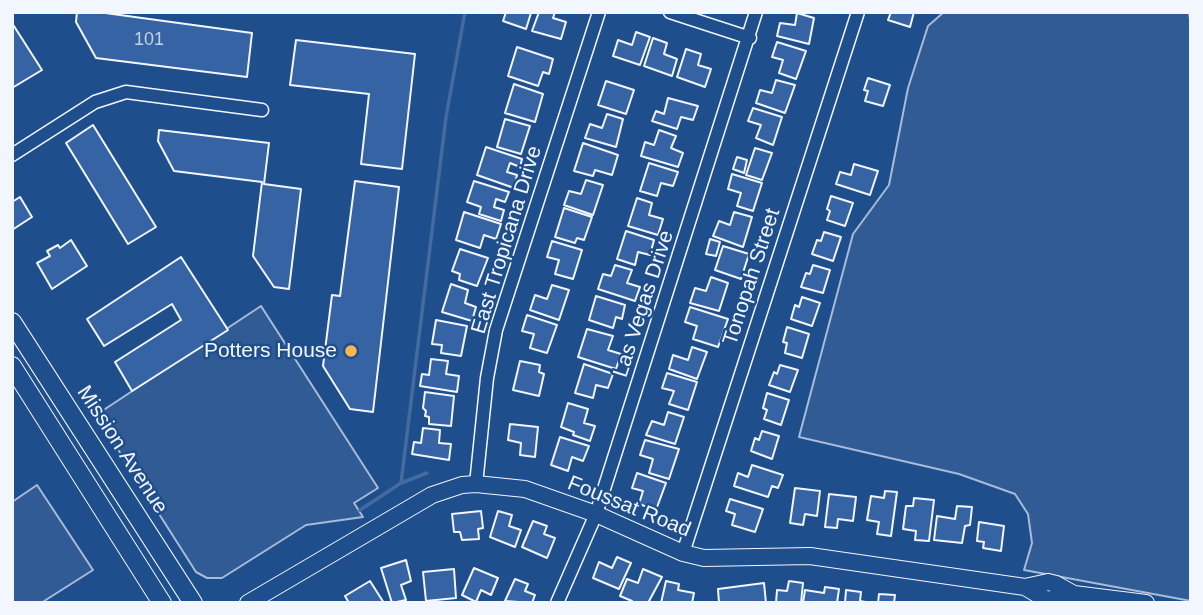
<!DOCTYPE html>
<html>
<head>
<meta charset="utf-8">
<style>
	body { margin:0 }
	#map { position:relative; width:1203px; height:615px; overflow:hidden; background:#1f4e8c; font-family:Helvetica,sans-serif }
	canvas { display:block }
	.frame { position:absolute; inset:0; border:14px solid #f2f6ff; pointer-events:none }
</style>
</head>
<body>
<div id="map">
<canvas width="1203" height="615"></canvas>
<div class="frame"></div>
</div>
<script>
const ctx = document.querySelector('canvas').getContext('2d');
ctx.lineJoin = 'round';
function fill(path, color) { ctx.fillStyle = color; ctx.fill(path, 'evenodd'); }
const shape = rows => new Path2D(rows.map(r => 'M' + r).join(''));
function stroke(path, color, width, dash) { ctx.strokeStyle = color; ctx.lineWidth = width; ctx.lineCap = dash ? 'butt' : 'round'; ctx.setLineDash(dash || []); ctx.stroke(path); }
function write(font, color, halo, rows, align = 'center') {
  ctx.font = font + ' Helvetica,sans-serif'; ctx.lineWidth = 5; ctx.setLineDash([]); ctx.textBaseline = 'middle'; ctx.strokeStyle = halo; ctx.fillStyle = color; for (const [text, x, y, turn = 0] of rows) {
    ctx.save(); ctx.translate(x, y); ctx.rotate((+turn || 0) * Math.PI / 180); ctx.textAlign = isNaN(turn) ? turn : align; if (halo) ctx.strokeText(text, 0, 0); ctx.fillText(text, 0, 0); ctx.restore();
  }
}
const built = shape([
	[944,12,1189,12,1191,26,1191,601,1024,570,1032,543,1028,514,1015,494,959,474,799,437,853,234,889,185,908,88,928,26,944,12],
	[261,306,378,488,354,503,363,517,306,525,222,578,207,578,196,572,96,415,261,306],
	[37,485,93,570,41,603,12,603,12,502,37,485]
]);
fill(built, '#305b95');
stroke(built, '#a8bbd7', 2);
stroke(shape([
	[401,483,446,117,465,12],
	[360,510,401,483,427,473]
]), '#446ba0', 3.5);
const building = shape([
	[77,12,98,12,252,33,247,77,96,58,76,22,77,12],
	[506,12,531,13,526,29,503,21,506,12],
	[539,12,555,12,553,18,566,22,561,39,532,31,539,12],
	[891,12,914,12,910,27,888,20,891,12],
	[797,13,814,18,809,44,777,36,780,23,795,25,797,13],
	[12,23,42,70,12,88,12,23],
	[636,32,650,37,640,65,613,56,618,40,632,45,636,32],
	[653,38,667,43,664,54,677,59,672,76,644,66,653,38],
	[296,40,415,54,402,169,361,164,369,94,290,85,296,40],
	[777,42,806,51,796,79,779,73,783,60,772,57,777,42],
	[517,47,553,59,549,74,543,72,538,86,508,76,517,47],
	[686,49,701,54,698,65,711,69,705,87,677,77,686,49],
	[868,78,890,85,883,106,865,101,868,91,864,90,868,78],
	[776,80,795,85,785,113,756,103,760,90,772,93,776,80],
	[606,81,634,90,626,114,598,105,606,81],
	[514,84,543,94,535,122,505,113,514,84],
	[668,98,698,106,693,120,681,117,677,129,652,121,656,111,664,114,668,98],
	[753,108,782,117,773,145,756,138,761,125,748,121,753,108],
	[607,114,623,119,616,147,585,138,590,124,602,128,607,114],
	[505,119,530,126,521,154,497,147,505,119],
	[93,125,156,227,128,244,66,143,93,125],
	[159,130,269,143,264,184,301,189,289,289,274,287,253,256,262,182,174,171,158,141,159,130],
	[659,130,676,136,671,148,683,153,678,167,641,156,645,142,654,145,659,130],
	[583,143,618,155,612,175,595,170,593,176,574,171,583,143],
	[486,147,522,159,520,167,510,163,507,172,517,175,514,188,477,175,486,147],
	[755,148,772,153,762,180,746,175,755,148],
	[737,157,747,160,744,173,733,169,737,157],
	[649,163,678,172,673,186,661,183,657,196,640,191,649,163],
	[854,164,878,171,870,195,836,184,840,172,851,175,854,164],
	[732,174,762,183,753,211,737,206,741,193,728,189,732,174],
	[586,180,603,185,593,215,564,205,569,191,581,194,586,180],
	[355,181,399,187,373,412,350,409,323,366,332,295,340,296,355,181],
	[474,181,509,192,505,202,496,199,494,207,504,210,501,221,479,214,481,207,467,202,474,181],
	[831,196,853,203,845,226,827,220,830,211,827,209,831,196],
	[20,197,32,217,12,230,12,202,20,197],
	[637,198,652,203,649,215,663,219,658,235,628,226,637,198],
	[564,208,592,217,584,240,577,238,575,243,555,237,564,208],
	[464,212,501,224,496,239,484,235,480,248,456,240,464,212],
	[734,212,752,217,743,247,713,236,719,221,730,225,734,212],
	[626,231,654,240,650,255,638,252,635,265,617,259,626,231],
	[824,232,841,237,833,261,812,254,817,240,821,241,824,232],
	[710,239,720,242,716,256,706,254,710,239],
	[71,240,87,266,52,289,37,263,50,256,47,251,58,245,60,248,71,240],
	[552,241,582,250,573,279,555,274,559,260,547,257,552,241],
	[723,246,749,254,741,279,715,270,723,246],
	[460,249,488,258,477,286,459,280,460,274,452,271,460,249],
	[181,257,228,330,132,391,115,362,181,320,172,304,104,346,87,319,181,257],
	[615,265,632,270,627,283,640,287,635,301,598,289,603,274,611,276,615,265],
	[813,265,830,270,823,293,801,287,806,273,810,274,813,265],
	[711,277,728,283,719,311,690,303,695,288,706,291,711,277],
	[451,284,468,290,465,303,476,307,472,321,442,312,451,284],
	[552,285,569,290,559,320,530,310,535,295,547,299,552,285],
	[596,296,625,305,622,319,616,317,613,328,589,320,596,296],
	[802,297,820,303,812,326,791,319,795,305,799,307,802,297],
	[690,307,728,319,718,347,693,339,697,326,685,322,690,307],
	[527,315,557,325,547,353,530,348,534,334,522,331,527,315],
	[436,320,467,326,461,356,441,353,442,345,432,344,436,320],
	[787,327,809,334,802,358,785,353,787,343,783,342,787,327],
	[587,329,613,336,608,350,621,354,616,369,578,357,587,329],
	[692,347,707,352,697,379,669,369,673,355,688,360,692,347],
	[431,359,448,361,446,374,459,376,457,392,420,386,422,374,429,375,431,359],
	[520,361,540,365,539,372,544,374,539,396,513,390,520,361],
	[584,364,613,374,608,388,596,385,593,398,575,393,584,364],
	[780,365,798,370,790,392,769,385,774,372,777,374,780,365],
	[667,373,697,382,688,410,669,404,674,391,662,388,667,373],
	[425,392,454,396,451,426,429,424,429,417,425,416,426,411,423,408,425,392],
	[767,393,789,400,781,425,764,419,767,410,763,408,767,393],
	[568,403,588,409,584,423,595,426,590,441,573,435,574,432,561,427,568,403],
	[668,412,684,417,675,444,646,435,652,421,664,425,668,412],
	[510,424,538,427,535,457,520,455,521,443,508,440,510,424],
	[423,428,440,430,439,443,451,444,449,460,412,454,414,442,421,443,423,428],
	[762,431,779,436,772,459,751,451,755,438,759,440,762,431],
	[560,437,589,446,583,461,572,457,568,471,551,465,560,437],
	[645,440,679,449,669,479,649,473,653,459,640,455,645,440],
	[752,465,783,475,778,488,772,486,768,497,734,486,738,473,748,477,752,465],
	[637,473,666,483,656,510,639,504,643,491,632,488,637,473],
	[795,488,820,491,817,516,805,514,803,525,790,523,795,488],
	[885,491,897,492,891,536,877,534,879,522,867,520,871,496,884,498,885,491],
	[829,494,856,497,853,521,838,519,837,528,825,527,829,494],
	[914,498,934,500,929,541,915,540,916,531,903,529,906,506,913,506,914,498],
	[730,499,763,509,755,532,732,525,735,514,726,511,730,499],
	[957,506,972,507,970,525,965,526,962,543,934,540,937,516,955,519,957,506],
	[481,511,483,528,478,529,479,539,462,540,460,532,454,532,452,514,481,511],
	[498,511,512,515,509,526,521,530,515,547,490,537,498,511],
	[533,521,547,526,544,534,555,538,547,558,522,547,533,521],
	[979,522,1004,526,1001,551,983,548,984,542,977,541,979,522],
	[617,557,631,563,619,589,593,578,599,562,612,568,617,557],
	[406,560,411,581,401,585,406,600,392,603,381,568,406,560],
	[474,568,498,578,491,595,481,590,476,602,462,595,474,568],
	[454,569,456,598,426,601,423,572,454,569],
	[643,569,662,577,648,603,631,603,632,601,620,596,627,579,638,583,643,569],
	[515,579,528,584,525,591,535,595,532,603,505,601,515,579],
	[370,581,384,603,349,603,345,596,370,581],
	[666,581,679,584,678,590,694,593,692,603,661,603,666,581],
	[789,581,803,583,801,603,776,603,777,590,787,591,789,581],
	[764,583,766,603,719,603,718,589,764,583],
	[825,587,839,589,837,603,803,603,805,590,824,593,825,587],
	[846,590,861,592,860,601,871,603,845,603,846,590],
	[879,594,895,595,894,603,878,603,879,594]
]);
fill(building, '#3563a3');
stroke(building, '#f2f6ff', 2);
const street = shape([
	[670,12,750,38],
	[12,155,95,102,126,92,262,110],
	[476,484,487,378,496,330,599,12],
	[683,553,858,12],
	[557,603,596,514,756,12]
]);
const secondary = shape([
	[1048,582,1056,584,1074,594,1047,600,1025,587,1048,582],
	[1074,594,1146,603],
	[248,603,432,495,462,485,476,484,525,489,596,514,683,553,704,558,810,556,1025,587]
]);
const primary = shape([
	[12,322,193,603],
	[12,366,162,603]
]);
stroke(street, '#f2f6ff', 15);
stroke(secondary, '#f2f6ff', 18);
stroke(primary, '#f2f6ff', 20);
stroke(street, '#1f4e8c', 12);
stroke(secondary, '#1f4e8c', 16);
stroke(primary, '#1f4e8c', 18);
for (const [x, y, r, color] of [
	[351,351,7,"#ffb74d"]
]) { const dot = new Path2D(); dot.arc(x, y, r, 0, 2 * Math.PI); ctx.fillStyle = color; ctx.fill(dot); stroke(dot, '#1f4e8c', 2.5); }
write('18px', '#c3d1e8', null, [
	["101",149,40]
]);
write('21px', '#f2f6ff', '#1f4e8c', [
	["East Tropicana Drive",507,240,-73],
	["Tonopah Street",752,277,-72],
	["Las Vegas Drive",644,304,-72],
	["Mission Avenue",122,450,57],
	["Foussat Road",629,507,22]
]);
write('21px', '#f2f6ff', '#1f4e8c', [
	["Potters House",337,351]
], 'right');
</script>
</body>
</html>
